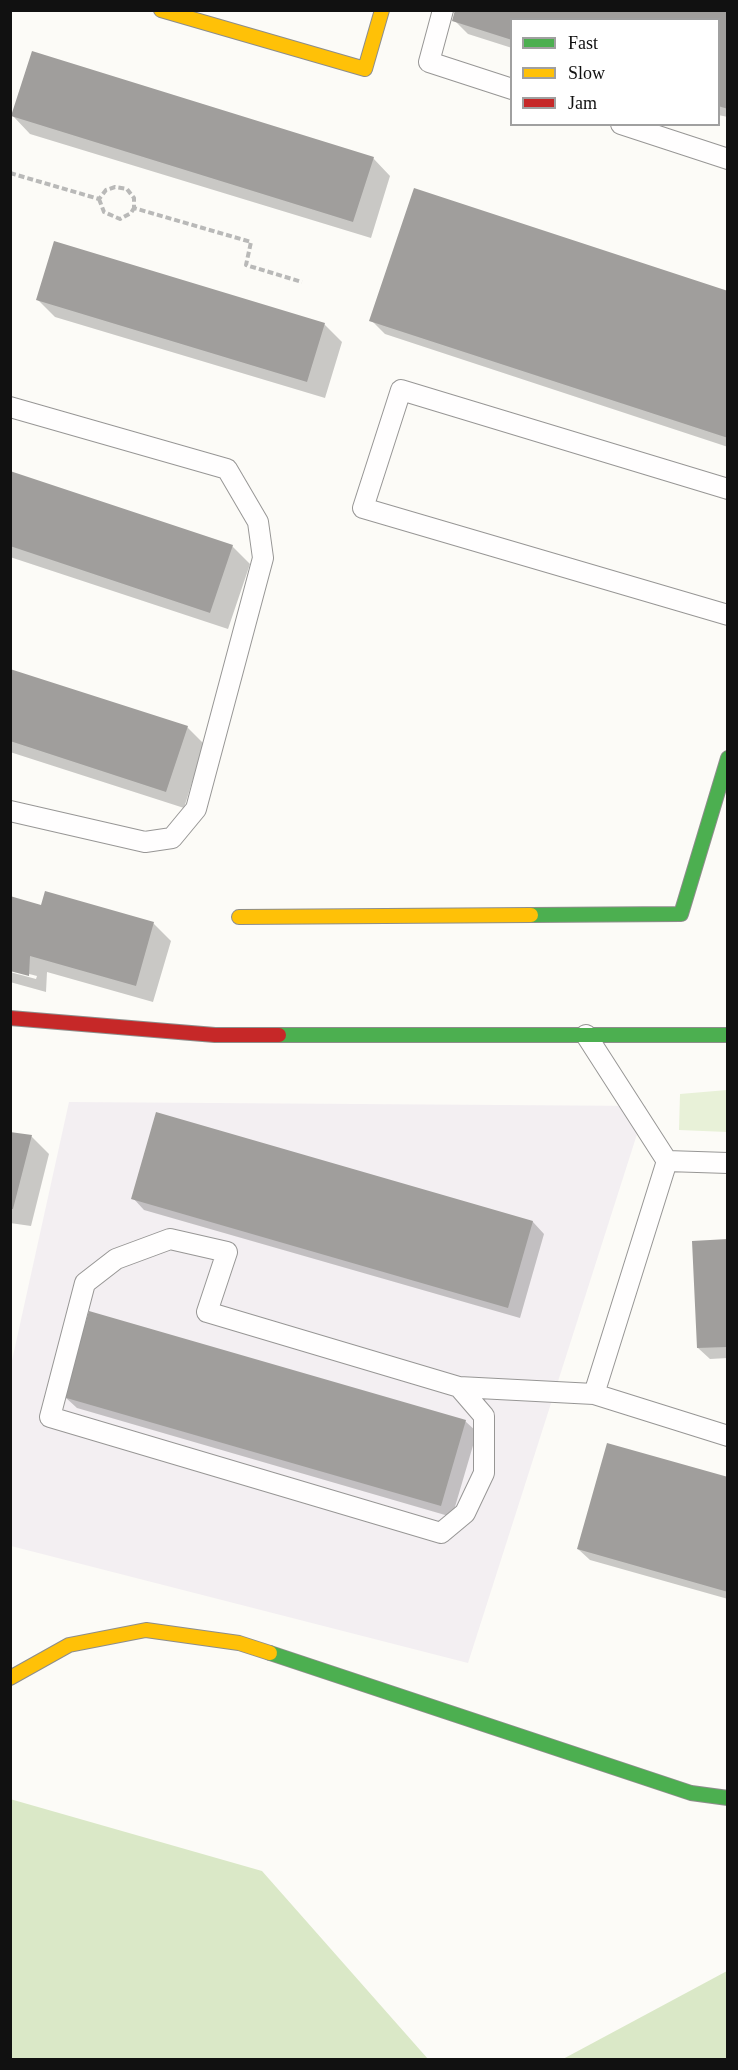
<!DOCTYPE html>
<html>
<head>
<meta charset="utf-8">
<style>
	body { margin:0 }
	#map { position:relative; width:738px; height:2070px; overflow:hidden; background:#fcfbf7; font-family:Georgia,serif }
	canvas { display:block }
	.frame { position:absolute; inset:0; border:12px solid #111; pointer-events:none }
	.legend { position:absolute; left:510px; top:18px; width:210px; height:108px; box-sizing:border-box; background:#fff; border:2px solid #a0a0a0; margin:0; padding:8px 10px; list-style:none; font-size:18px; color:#111 }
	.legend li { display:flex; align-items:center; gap:12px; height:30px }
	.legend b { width:30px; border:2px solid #a0a0a0 }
</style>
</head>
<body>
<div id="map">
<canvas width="738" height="2070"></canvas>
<div class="frame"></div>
<ul class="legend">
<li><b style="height:8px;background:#4caf50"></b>Fast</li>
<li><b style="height:8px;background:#ffc107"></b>Slow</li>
<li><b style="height:8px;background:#c62828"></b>Jam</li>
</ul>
</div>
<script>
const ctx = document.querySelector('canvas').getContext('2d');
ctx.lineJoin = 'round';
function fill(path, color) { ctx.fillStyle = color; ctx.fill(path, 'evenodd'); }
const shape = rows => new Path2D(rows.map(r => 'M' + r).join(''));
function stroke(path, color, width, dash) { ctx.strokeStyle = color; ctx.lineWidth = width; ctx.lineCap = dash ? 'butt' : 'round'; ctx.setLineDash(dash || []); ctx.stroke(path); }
fill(shape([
	[69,1102,646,1106,468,1663,11,1546,11,1365]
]), '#f3eff2');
fill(shape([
	[727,1090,727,1132,679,1130,680,1094]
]), '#e8f1d8');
fill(shape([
	[10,1799,262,1871,428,2059,11,2059],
	[727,1971,727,2059,563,2059]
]), '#dae8c7');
fill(shape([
	[728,10,728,117,718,115,718,20,512,20,512,48,468,34,454,20],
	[13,116,373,158,390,176,371,238,30,134],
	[728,292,728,447,385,334,371,320],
	[38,300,324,324,342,342,325,398,55,317],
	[10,473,232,546,250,564,228,629,10,557],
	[10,670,187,727,204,744,184,808,10,752],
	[42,906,153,923,171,941,153,1002,47,972,46,992,10,982,10,972,36,979,37,976,10,969],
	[157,1114,533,1222,544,1234,520,1318,144,1210,133,1198],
	[10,1134,31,1136,49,1154,31,1226,10,1223],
	[728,1241,728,1358,710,1359,698,1348],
	[65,1397,465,1421,477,1432,452,1517,77,1408],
	[728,1478,728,1599,590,1560,578,1549]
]), '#0003');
fill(shape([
	[455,10,728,10,728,109,718,106,718,20,512,20,512,40,452,21],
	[32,51,374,157,353,222,11,116],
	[414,188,728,291,728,438,369,321],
	[54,241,325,323,307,382,36,300],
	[10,471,233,545,210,613,10,546],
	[10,669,188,726,166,792,10,741],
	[45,891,154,922,136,986,30,956,29,976,10,971,10,896,41,905],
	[156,1112,533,1221,508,1308,131,1199],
	[10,1132,32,1135,13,1209,10,1209],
	[728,1239,728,1347,697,1348,692,1241],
	[89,1311,466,1420,441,1506,63,1397],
	[607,1443,728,1477,728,1592,577,1549]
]), '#a09e9c');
const lane = shape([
	[443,10,429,62,512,89],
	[621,124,728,159],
	[10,407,227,469,258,522,263,558,196,809,172,838,145,842,10,811],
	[728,489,401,390,363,508,728,615],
	[586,1035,667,1161,594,1394,728,1436],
	[667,1161,728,1163],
	[459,1387,484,1416,484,1473,465,1513,441,1533,50,1417,85,1283,116,1259,170,1239,227,1252,207,1312,459,1387,594,1394]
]);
const fast = shape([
	[531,915,681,914,728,758],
	[279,1035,728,1035],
	[270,1653,691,1793,728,1798]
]);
const slow = shape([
	[161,10,365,69,382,10],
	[239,917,531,915],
	[10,1678,69,1645,146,1630,239,1643,270,1653]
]);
const jam = shape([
	[10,1018,215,1035,279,1035]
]);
stroke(lane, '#979695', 22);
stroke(fast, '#8d8d8b', 16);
stroke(slow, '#8d8d8b', 16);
stroke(jam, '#8d8d8b', 16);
stroke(shape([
	[10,173,99,199,106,190,115,187,127,189,134,198,134,208,251,242,246,265,302,282],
	[99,199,104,212,120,219,131,213,134,208]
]), '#b9b9b8', 4, [6, 3]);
stroke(lane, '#fffefe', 20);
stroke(fast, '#4caf50', 14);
stroke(slow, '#ffc107', 14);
stroke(jam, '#c62828', 14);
</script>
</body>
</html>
